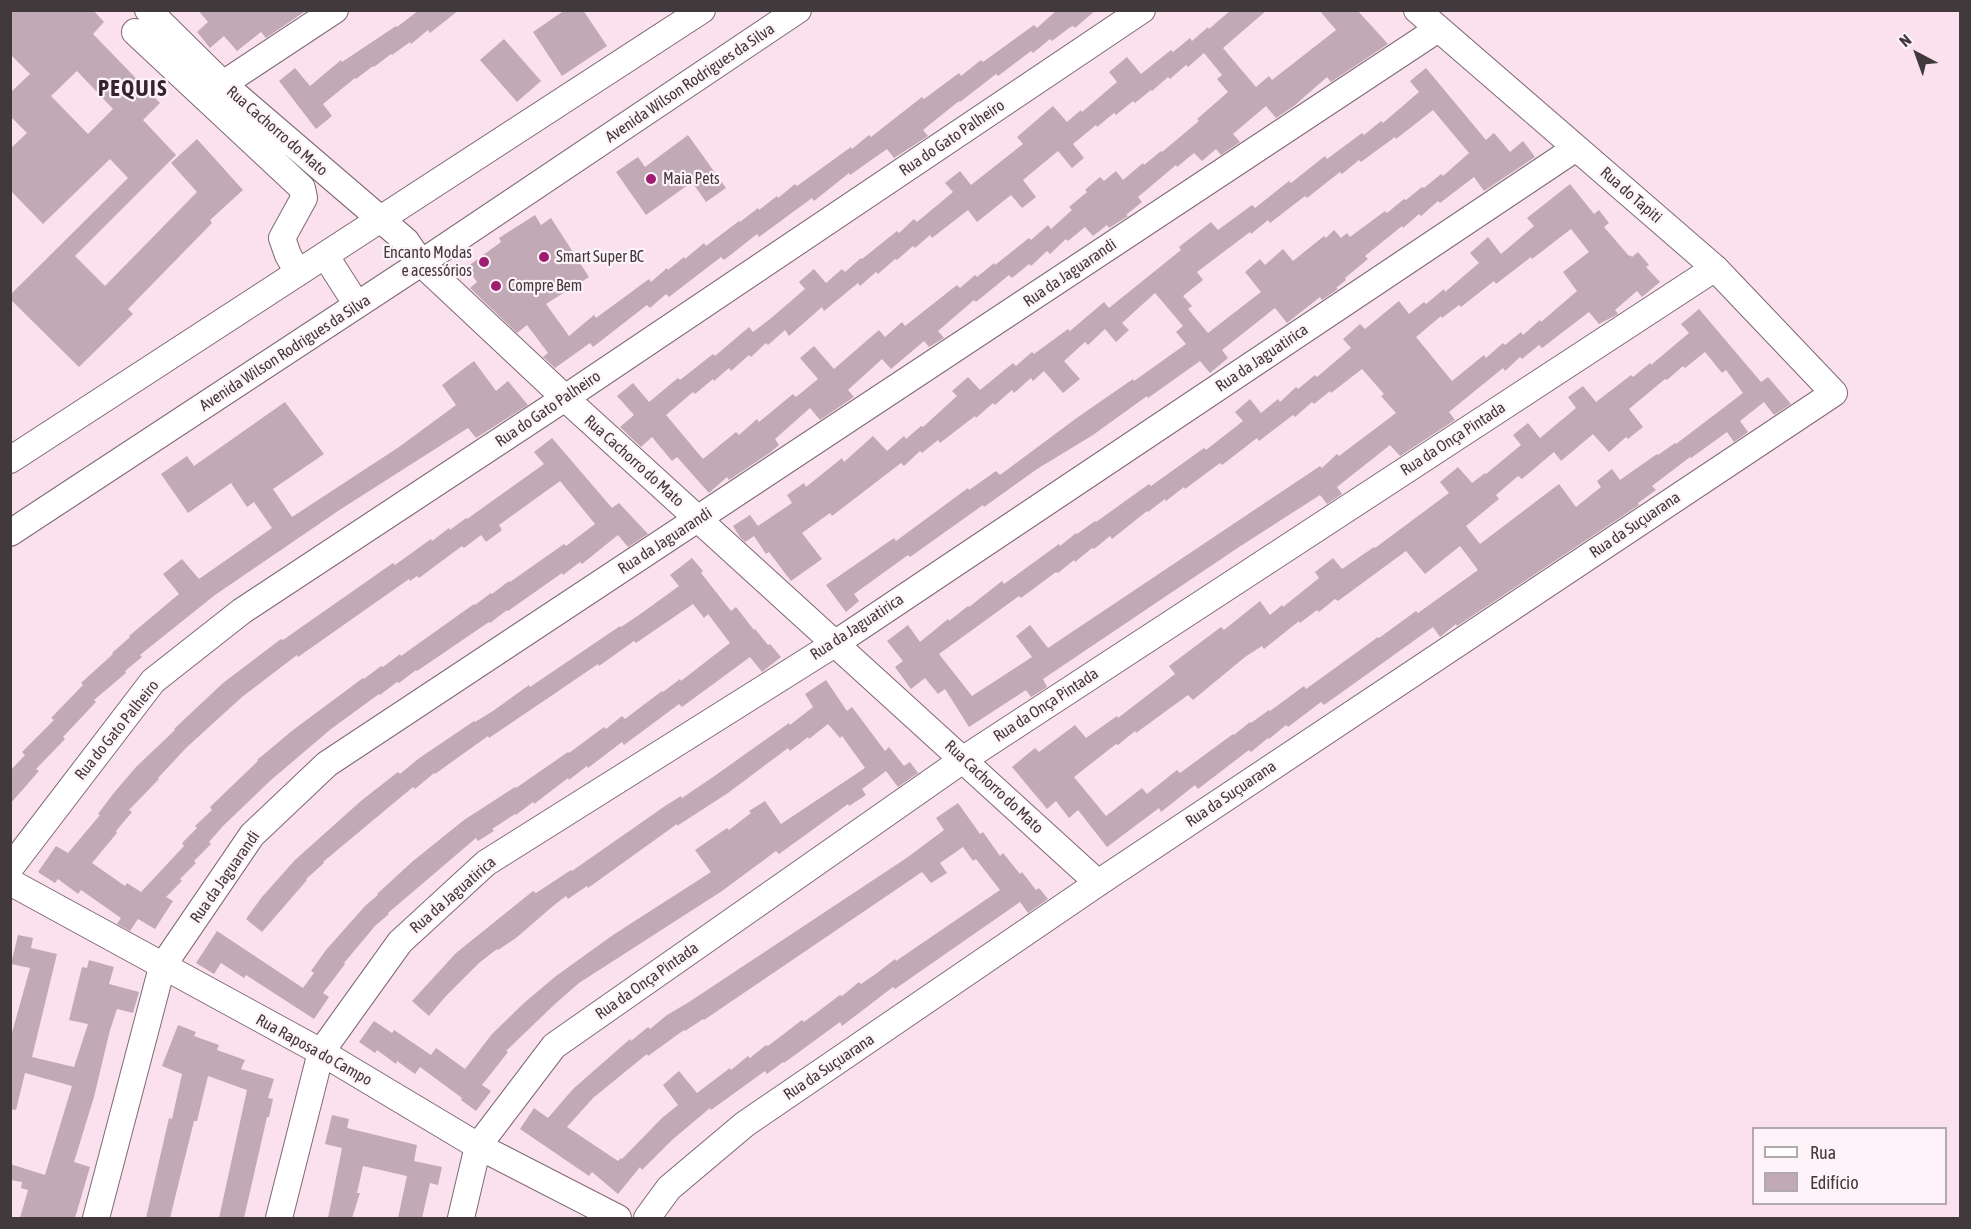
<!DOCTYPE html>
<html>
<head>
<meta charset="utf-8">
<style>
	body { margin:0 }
	#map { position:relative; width:1971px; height:1229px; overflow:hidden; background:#fae1ed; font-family:"Asap Condensed",sans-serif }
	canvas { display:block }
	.frame { position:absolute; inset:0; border:12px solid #42393d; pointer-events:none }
	.legend { position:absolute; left:1752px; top:1127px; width:195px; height:78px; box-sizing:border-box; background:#fdf3f8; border:2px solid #b2a9ad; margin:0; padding:8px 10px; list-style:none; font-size:18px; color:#42393d }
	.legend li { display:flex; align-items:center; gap:12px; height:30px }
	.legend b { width:30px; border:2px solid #b2a9ad }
	.north { position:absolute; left:1887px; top:24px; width:60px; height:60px; -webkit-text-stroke:4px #fdf3f8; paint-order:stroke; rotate:319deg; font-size:16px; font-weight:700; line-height:24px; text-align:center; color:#42393d }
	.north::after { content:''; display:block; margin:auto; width:21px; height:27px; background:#42393d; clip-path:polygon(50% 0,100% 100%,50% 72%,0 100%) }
</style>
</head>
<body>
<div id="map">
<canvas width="1971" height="1229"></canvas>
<div class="frame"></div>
<ul class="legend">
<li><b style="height:8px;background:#fff"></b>Rua</li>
<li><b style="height:16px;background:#c1a9b5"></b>Edifício</li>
</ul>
<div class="north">N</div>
</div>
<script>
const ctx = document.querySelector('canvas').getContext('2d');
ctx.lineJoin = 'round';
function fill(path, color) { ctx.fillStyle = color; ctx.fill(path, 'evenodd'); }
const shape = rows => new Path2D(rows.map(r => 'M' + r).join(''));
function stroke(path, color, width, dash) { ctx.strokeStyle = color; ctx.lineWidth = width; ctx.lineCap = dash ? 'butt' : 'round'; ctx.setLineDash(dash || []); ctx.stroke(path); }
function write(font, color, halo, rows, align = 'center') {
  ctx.font = font + ' "Asap Condensed",sans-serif'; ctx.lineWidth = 4.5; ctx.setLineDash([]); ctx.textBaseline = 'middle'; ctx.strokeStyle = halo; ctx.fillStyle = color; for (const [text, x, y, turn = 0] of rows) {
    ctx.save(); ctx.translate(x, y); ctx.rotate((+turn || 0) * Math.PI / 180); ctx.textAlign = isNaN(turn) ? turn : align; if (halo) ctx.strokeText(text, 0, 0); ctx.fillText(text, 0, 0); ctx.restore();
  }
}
fill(shape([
	[11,10,93,10,104,22,93,34,160,103,143,120,176,155,75,256,105,286,197,192,171,163,197,139,243,190,210,220,212,223,128,309,133,314,79,367,10,299,10,295,128,178,110,159,43,224,10,190,10,149,27,133,10,116,10,93,30,74,10,54],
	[77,71,113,109,88,134,51,96],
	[198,10,307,10,266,38,261,32,237,51,224,36,210,48,197,32,208,22],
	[419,10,459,10,430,33,428,30,411,44,410,42,392,55,391,54,374,67,373,66,356,79,355,78,323,104,332,116,316,129,279,81,295,68,310,86,341,60,342,62,396,26,397,27],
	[565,10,583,10,607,46,562,76,533,32],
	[1057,10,1096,10,1075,28,1073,26,1069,28,1052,41,1050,39,1033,53,1031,51,998,76,996,74,960,102,959,101,923,130,928,136,894,158,887,149,850,175,849,173,814,201,812,198,759,237,757,234,724,260,721,257,669,297,666,294,650,308,647,305,593,347,590,343,555,368,543,357,548,353,527,325,517,333,470,288,477,282,467,267,501,242,499,238,535,215,541,225,551,218,589,277,546,304,569,336,594,315,596,318,649,279,651,282,667,268,668,270,684,257,685,259,704,243,706,246,739,221,740,222,758,208,759,210,777,196,778,198,795,184,797,186,851,147,852,149,869,135,871,137,922,97,924,99,959,73,961,76,981,60,983,62,1034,25,1037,28],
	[1231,10,1267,10,1223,48,1256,87,1269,76,1272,80,1336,30,1319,10,1357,10,1388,44,1331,82,1327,77,1294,106,1276,118,1266,106,1233,134,1240,142,1221,155,1216,149,1202,161,1194,153,1177,167,1176,165,1138,197,1142,202,1126,215,1128,216,1109,228,1107,225,1093,236,1085,227,1068,241,1066,239,1050,254,1047,251,1031,266,1029,264,1012,278,1009,275,976,302,974,300,938,331,944,338,929,347,924,341,891,369,882,359,848,390,854,397,820,420,810,408,775,439,779,445,771,452,729,480,727,477,709,493,677,457,672,461,652,437,641,447,620,427,634,415,617,396,633,383,649,402,678,378,680,380,713,354,715,356,749,327,753,332,770,319,805,289,799,282,814,269,826,283,842,269,845,272,861,258,862,259,897,231,899,233,914,219,917,222,953,192,945,183,960,171,971,185,1023,144,1017,137,1053,106,1067,122,1081,110,1082,112,1117,82,1109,72,1127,57,1141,74,1171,50,1173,52,1190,38,1192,41,1208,27,1209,29],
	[1204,53,1222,75,1217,79,1228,92,1197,119,1199,121,1162,152,1161,151,1144,165,1143,163,1123,180,1116,171,1104,181,1100,177,1085,190,1087,192,1069,207,1072,210,1051,229,1048,225,1031,240,1029,238,995,265,994,263,977,277,975,275,960,288,957,285,905,326,902,322,885,337,879,330,834,369,814,346,800,358,818,379,796,397,793,394,759,422,757,419,739,435,736,432,703,459,666,415,693,392,695,394,713,379,714,381,729,368,731,371,749,355,751,357,766,343,768,345,785,330,789,336,822,307,824,311,858,283,860,286,876,272,878,274,895,259,897,260,913,246,915,248,930,235,932,238,968,210,977,222,1011,195,1022,208,1036,197,1023,180,1058,151,1072,168,1084,158,1073,144,1096,125,1097,127,1114,113,1116,115,1133,101,1135,103,1151,90,1152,91,1168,77,1170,79,1186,65,1188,67],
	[504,39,541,81,517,102,480,60],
	[1426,68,1486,140,1494,133,1510,152,1523,141,1535,157,1484,191,1474,177,1440,203,1438,201,1421,216,1419,214,1403,228,1402,226,1365,256,1368,259,1345,278,1346,280,1336,288,1338,289,1322,300,1320,297,1287,323,1275,308,1222,350,1228,358,1210,373,1200,361,1148,398,1147,396,1093,435,1037,469,984,507,983,505,910,557,908,555,854,594,859,601,846,612,826,585,894,538,896,541,968,488,969,490,996,471,1000,475,1078,417,1133,379,1134,381,1186,344,1176,332,1183,326,1155,293,1122,323,1129,330,1116,342,1105,329,1088,345,1085,342,1064,361,1080,379,1063,393,1044,371,1033,381,1031,378,1014,393,1012,390,995,405,993,403,976,418,975,416,940,443,938,440,922,453,920,451,904,466,901,463,832,516,830,513,802,533,822,559,791,581,769,552,766,554,754,536,745,542,740,537,733,526,750,515,758,526,792,503,787,495,804,483,806,487,842,458,844,462,873,436,887,451,904,436,906,439,921,426,923,427,957,396,952,391,968,377,980,390,1013,363,1016,366,1032,352,1034,354,1068,329,1070,331,1104,302,1109,308,1181,250,1179,247,1211,222,1218,230,1252,205,1255,208,1289,181,1291,183,1325,156,1327,159,1362,133,1364,135,1381,121,1383,123,1419,92,1410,81],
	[1433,110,1469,153,1443,176,1441,174,1424,188,1422,187,1406,200,1404,199,1387,213,1385,211,1350,237,1347,233,1341,238,1334,230,1326,238,1324,236,1293,261,1283,249,1265,265,1260,259,1245,272,1261,292,1208,333,1188,309,1192,306,1183,296,1203,280,1197,272,1250,232,1251,234,1268,220,1270,223,1305,196,1307,198,1340,172,1342,174,1359,160,1361,162,1395,137,1396,139],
	[688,135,726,188,706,202,692,182,646,215,616,172,638,157,645,167],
	[1570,184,1594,214,1599,210,1609,223,1604,227,1629,256,1630,255,1632,257,1638,252,1649,265,1646,267,1660,282,1642,297,1637,291,1615,310,1618,314,1599,324,1589,312,1542,348,1539,345,1522,359,1520,357,1505,371,1503,368,1449,412,1455,420,1400,456,1390,445,1337,487,1342,494,1327,504,1320,495,1239,547,1043,679,1047,687,1031,697,1026,690,969,727,945,689,938,694,925,678,911,689,895,667,903,661,887,641,908,625,920,642,948,619,949,621,968,606,969,607,1002,581,1004,584,1059,544,1060,546,1076,533,1077,534,1095,521,1096,522,1149,484,1151,486,1204,448,1206,450,1243,421,1235,412,1250,399,1261,413,1278,399,1280,402,1296,387,1298,389,1315,375,1317,377,1351,348,1343,339,1360,324,1365,329,1399,301,1409,314,1424,302,1426,304,1444,289,1445,292,1479,263,1470,253,1488,237,1501,254,1534,226,1527,218],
	[1571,229,1589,252,1563,272,1577,291,1541,322,1540,320,1523,335,1521,332,1505,345,1503,343,1486,358,1484,355,1452,381,1416,337,1441,316,1442,318,1459,305,1461,307,1494,281,1496,284,1531,257,1532,259],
	[1362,369,1384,394,1381,396,1396,413,1339,456,1337,454,1322,468,1320,466,1048,648,1030,625,1016,636,1032,657,972,696,939,654,1019,596,1021,598,1056,572,1058,573,1074,560,1075,562,1092,548,1094,549,1110,536,1112,539,1147,511,1148,512,1165,499,1166,501,1184,487,1185,489,1220,463,1222,465,1257,438,1259,441,1293,415,1295,417,1312,402,1314,404,1330,391,1331,393],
	[1699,309,1761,382,1768,377,1791,404,1774,415,1764,402,1740,421,1748,432,1734,442,1727,432,1691,458,1690,457,1652,486,1656,490,1638,503,1639,505,1457,626,1456,624,1440,637,1433,627,1324,705,1321,702,1288,727,1286,725,1269,739,1268,738,1251,752,1249,750,1198,789,1195,785,1161,812,1159,808,1107,847,1078,810,1069,818,1056,801,1047,809,1012,767,1035,748,1039,752,1075,725,1086,738,1117,716,1118,718,1175,674,1169,666,1221,627,1224,630,1260,601,1270,615,1282,605,1283,607,1319,578,1315,572,1333,558,1342,569,1374,547,1375,548,1449,493,1440,482,1458,467,1472,483,1485,473,1486,474,1521,445,1513,435,1528,423,1540,438,1576,408,1568,397,1583,386,1596,402,1631,375,1633,377,1650,363,1651,365,1689,333,1681,324],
	[1705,352,1722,373,1726,370,1743,393,1676,444,1675,443,1658,455,1657,454,1620,480,1612,469,1597,481,1601,487,1576,507,1559,484,1480,544,1466,526,1499,499,1496,495,1518,476,1522,479,1554,452,1561,461,1593,434,1609,452,1626,437,1628,439,1643,427,1629,409,1665,379,1667,380,1683,366,1685,368],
	[1460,546,1478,570,1418,613,1416,611,1379,638,1378,637,1306,689,1304,686,1270,711,1269,710,1251,723,1250,722,1234,735,1233,734,1180,773,1177,770,1147,794,1142,788,1106,816,1074,777,1116,744,1118,745,1135,731,1136,733,1188,695,1193,700,1245,657,1262,646,1264,649,1299,621,1300,623,1317,610,1319,612,1335,599,1338,601,1406,551,1425,574],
	[474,361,496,391,508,381,528,405,476,438,468,428,341,509,215,595,140,655,142,657,125,671,126,673,94,700,96,702,63,737,65,739,36,769,39,771,10,804,10,771,25,755,22,752,54,720,51,718,83,685,81,683,113,654,112,653,130,637,129,636,179,594,163,574,182,559,199,579,272,528,254,502,247,507,231,483,188,513,161,474,187,456,194,466,285,402,324,454,273,489,292,517,399,447,456,405,442,385],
	[552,438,612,508,619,503,648,534,628,547,618,535,582,564,580,562,563,575,562,573,508,611,507,610,490,623,489,622,417,671,416,670,399,683,397,682,380,695,379,694,331,729,271,780,223,826,209,842,211,844,194,861,196,863,180,879,182,881,166,897,173,901,155,929,138,919,130,931,117,924,121,918,81,890,78,894,58,879,55,883,38,872,56,846,68,853,100,815,98,814,113,794,136,767,175,730,174,729,223,683,281,639,283,640,393,563,395,565,431,539,432,541,449,528,450,530,466,518,467,519,544,464,534,452],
	[560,481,595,524,566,546,564,544,510,582,509,581,492,594,491,593,475,605,474,604,401,656,400,654,383,667,381,666,364,679,363,678,293,730,257,760,258,761,210,807,212,810,195,826,197,828,182,843,184,846,141,892,127,883,125,886,92,863,117,833,116,831,132,812,129,810,159,779,158,778,187,747,242,697,297,655,298,657,409,579,410,581,417,576,419,578,462,546,464,548,481,535,486,542,502,530,499,525],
	[692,558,703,571,701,573,731,611,736,607,754,630,755,629,768,645,770,644,781,657,762,672,750,657,682,707,679,704,624,745,622,742,588,768,587,766,569,780,568,778,534,804,533,802,516,815,515,814,492,829,494,831,478,841,476,838,388,913,389,914,375,926,344,963,345,964,323,993,329,997,314,1019,246,975,244,978,221,963,214,974,196,963,217,931,303,988,314,973,311,971,326,950,365,906,378,895,377,894,413,861,464,820,515,787,516,788,568,752,569,753,604,727,606,729,622,716,625,719,662,691,663,692,680,679,681,681,730,643,708,614,704,618,693,604,636,643,634,641,599,666,598,664,579,677,489,738,488,736,435,774,434,773,415,789,413,787,323,862,324,863,306,879,307,880,262,932,246,919,262,897,295,860,362,800,398,772,400,774,418,759,474,721,475,722,493,711,529,685,530,687,620,626,621,627,639,615,679,586,670,575],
	[826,680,847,711,852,707,885,751,889,747,904,766,910,762,918,773,898,787,886,771,862,789,866,795,849,806,848,804,779,854,776,851,722,891,579,983,555,1004,506,1051,508,1052,482,1085,491,1091,476,1111,461,1100,462,1098,420,1067,415,1074,397,1061,396,1064,377,1050,375,1053,359,1042,374,1021,392,1033,394,1030,431,1055,436,1048,465,1069,492,1034,524,1003,556,976,613,935,711,872,695,850,727,828,729,830,751,813,749,811,765,801,781,824,865,768,842,736,840,738,828,724,809,739,808,737,790,751,788,748,728,793,677,826,677,824,588,888,587,886,568,899,566,896,553,906,516,938,498,950,497,949,479,963,445,997,429,1016,412,1001,456,953,533,891,536,893,571,870,572,871,665,806,681,796,682,798,713,777,789,723,790,725,813,707,805,694],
	[958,803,980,834,983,832,1000,856,1003,853,1020,874,1022,872,1036,890,1039,888,1048,899,1028,913,1020,902,895,989,893,987,842,1026,840,1022,784,1063,783,1062,767,1074,765,1071,711,1110,710,1108,672,1140,642,1170,640,1167,618,1194,592,1172,589,1176,520,1129,534,1108,548,1118,573,1089,630,1039,631,1041,648,1027,650,1029,667,1015,689,1002,908,857,944,830,936,818],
	[963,847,973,861,976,859,1000,890,896,961,895,959,877,973,861,984,859,982,842,996,840,995,804,1022,802,1020,768,1046,766,1045,750,1058,748,1056,731,1070,730,1068,697,1093,679,1071,663,1085,678,1105,662,1118,622,1159,621,1158,618,1161,567,1127,593,1098,647,1054,648,1056,684,1030,685,1031,703,1019,704,1020,922,872,931,883,947,873,940,863],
	[18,935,33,938,31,948,57,954,32,1057,74,1067,88,1024,69,1020,82,967,87,968,89,960,114,967,109,984,139,992,133,1013,117,1009,110,1030,94,1097,74,1162,90,1167,75,1218,20,1218,28,1190,21,1188,22,1182,10,1180,10,1164,45,1175,72,1086,25,1073,16,1110,10,1109,10,1040,30,968,11,964],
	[178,1025,196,1032,194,1036,219,1045,217,1050,245,1060,241,1069,274,1079,268,1098,273,1099,269,1117,267,1117,244,1218,219,1218,247,1090,208,1076,197,1121,194,1121,170,1218,146,1218,169,1118,172,1119,182,1074,162,1066],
	[332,1115,349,1119,347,1128,417,1145,414,1161,442,1167,438,1185,430,1183,422,1218,398,1218,407,1176,363,1166,357,1193,360,1193,352,1218,328,1218,342,1148,325,1144]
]), '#c1a9b5');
const minor = shape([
	[148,10,223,84,406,241,421,263,565,398,1098,883],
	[135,32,302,188,304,198,282,238,288,255,298,273],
	[223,84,335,10],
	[325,255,357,305],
	[10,460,702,10],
	[10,533,421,263,798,10],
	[10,868,153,681,242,611,565,398,1142,10],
	[10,882,321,1052,478,1146,618,1218],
	[96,1218,162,967,252,835,327,764,1438,29],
	[279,1218,321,1052,400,942,486,863,836,643,1576,148],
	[461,1218,478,1146,554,1046,964,759,1715,268],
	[647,1218,669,1188,745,1124,1098,883,1834,393,1715,268,1417,10]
]);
stroke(minor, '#7f6974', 28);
stroke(minor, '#fff', 26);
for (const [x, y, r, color] of [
	[651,179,6,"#9e1d71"],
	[544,257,6,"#9e1d71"],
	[484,262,6,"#9e1d71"],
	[496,286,6,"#9e1d71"]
]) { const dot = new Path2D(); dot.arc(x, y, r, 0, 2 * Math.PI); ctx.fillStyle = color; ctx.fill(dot); stroke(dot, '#fdf3f8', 2); }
write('16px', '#42393d', '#fdf3f8', [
	["Avenida Wilson Rodrigues da Silva",690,83,-34],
	["Rua Cachorro do Mato",277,131,41],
	["Rua do Gato Palheiro",952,138,-34],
	["Rua do Tapiti",1631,195,41],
	["Rua da Jaguarandi",1070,273,-34],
	["Avenida Wilson Rodrigues da Silva",285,353,-33],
	["Rua da Jaguatirica",1262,358,-34],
	["Rua do Gato Palheiro",548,409,-34],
	["Rua da Onça Pintada",1453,439,-33],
	["Rua Cachorro do Mato",634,461,42],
	["Rua da Suçuarana",1635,525,-34],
	["Rua da Jaguarandi",665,541,-33],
	["Rua da Jaguatirica",857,627,-33],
	["Rua da Onça Pintada",1046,705,-33],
	["Rua do Gato Palheiro",117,730,-51],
	["Rua Cachorro do Mato",994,787,43],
	["Rua da Suçuarana",1231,794,-34],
	["Rua da Jaguarandi",225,877,-55],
	["Rua da Jaguatirica",453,895,-41],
	["Rua da Onça Pintada",647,981,-35],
	["Rua Raposa do Campo",314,1050,29],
	["Rua da Suçuarana",829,1067,-34]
]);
write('16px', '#42393d', '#fdf3f8', [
	["Maia Pets",663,179],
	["Encanto Modas",472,253,"right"],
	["e acessórios",472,271,"right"],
	["Smart Super BC",556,257],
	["Compre Bem",508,286]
], 'left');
ctx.letterSpacing = '1.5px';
write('bold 22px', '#36242d', '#fdf3f8', [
	["PEQUIS",133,89]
]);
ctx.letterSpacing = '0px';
</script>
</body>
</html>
